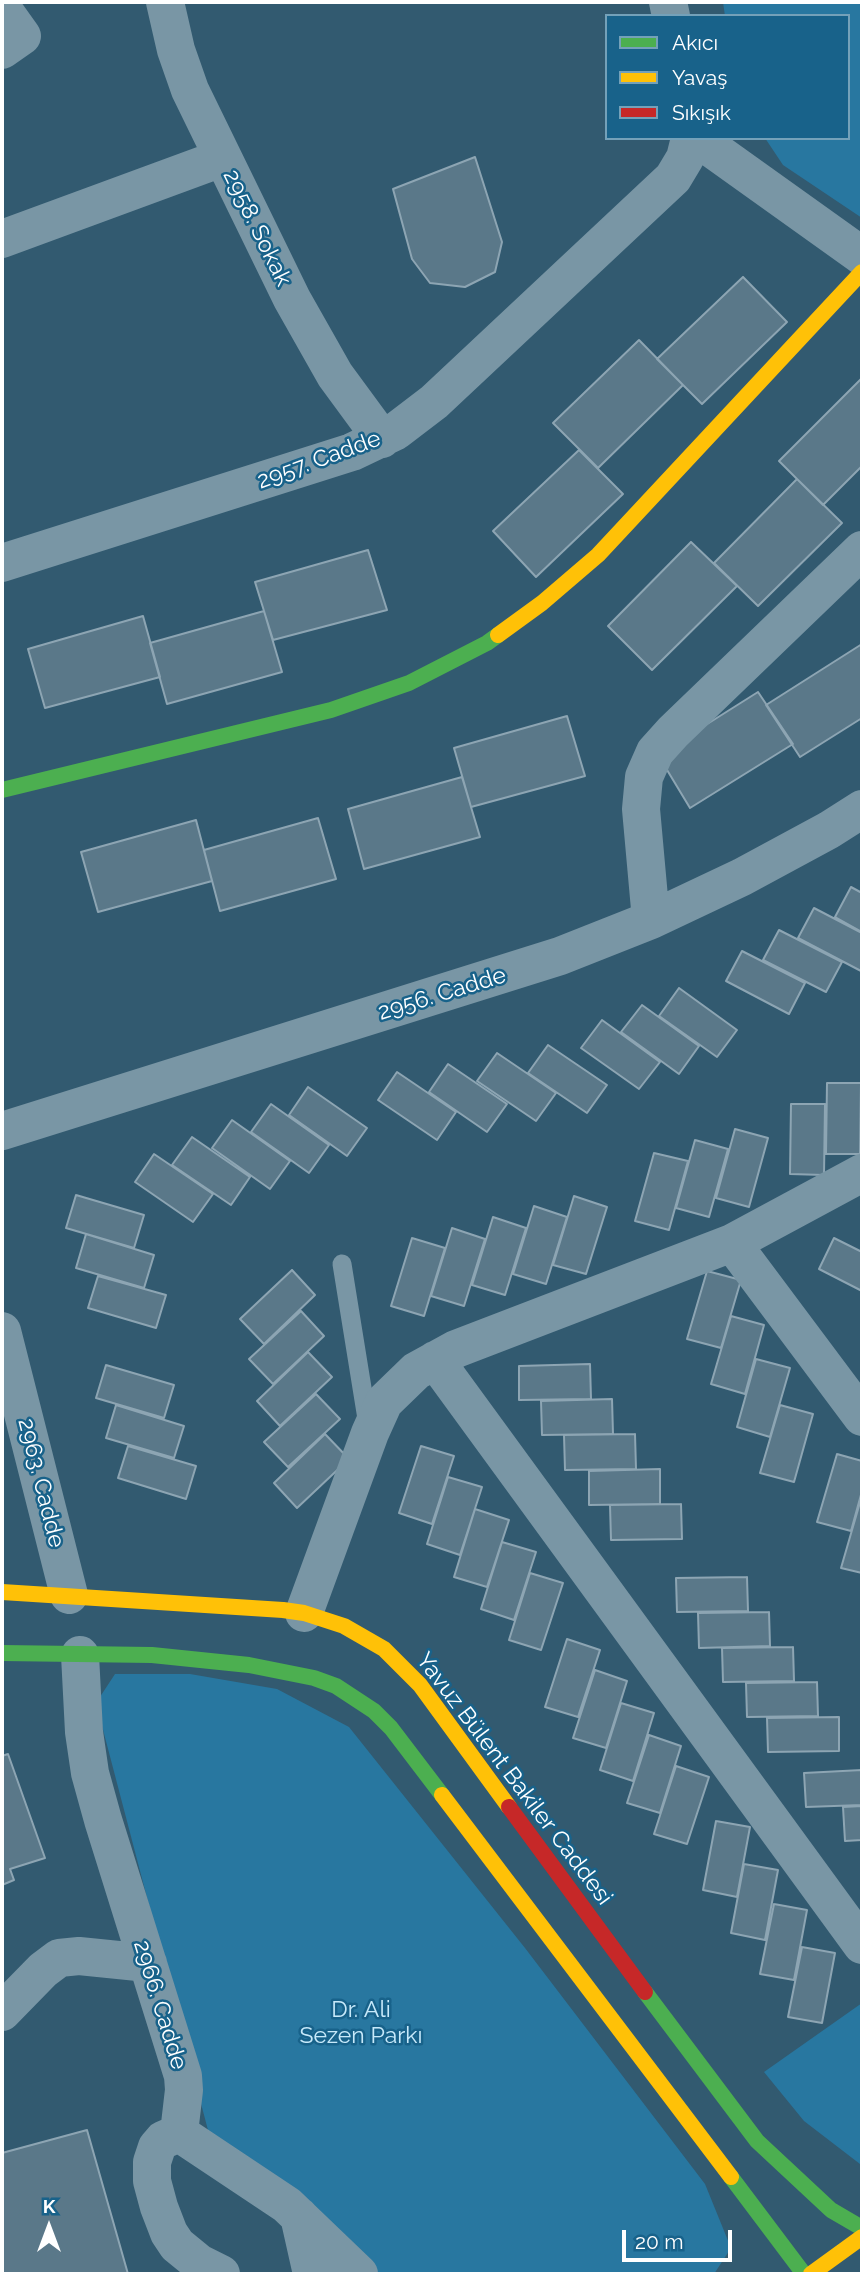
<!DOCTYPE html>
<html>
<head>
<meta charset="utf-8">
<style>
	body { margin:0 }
	#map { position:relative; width:864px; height:2276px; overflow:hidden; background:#325a70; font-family:Raleway,sans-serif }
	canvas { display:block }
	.frame { position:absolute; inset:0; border:4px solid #fff; pointer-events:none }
	.legend { position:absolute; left:605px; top:14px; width:245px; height:126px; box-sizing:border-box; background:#18628a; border:2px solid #74a1b9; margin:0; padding:9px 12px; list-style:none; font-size:21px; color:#fff }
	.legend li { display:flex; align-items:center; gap:14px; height:35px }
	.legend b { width:35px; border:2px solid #74a1b9 }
	.north { position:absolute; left:14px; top:2192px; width:70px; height:70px; -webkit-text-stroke:5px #18628a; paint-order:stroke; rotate:0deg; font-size:19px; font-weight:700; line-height:28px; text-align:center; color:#fff }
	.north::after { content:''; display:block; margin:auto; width:24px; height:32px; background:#fff; clip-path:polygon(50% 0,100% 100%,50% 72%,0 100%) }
	.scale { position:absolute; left:622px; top:2230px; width:110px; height:32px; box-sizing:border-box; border:4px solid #fff; border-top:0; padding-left:9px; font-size:21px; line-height:24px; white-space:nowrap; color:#fff; -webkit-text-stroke:5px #18628a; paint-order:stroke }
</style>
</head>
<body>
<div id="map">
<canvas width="864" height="2276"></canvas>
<div class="frame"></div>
<ul class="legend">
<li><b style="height:9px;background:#4caf50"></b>Akıcı</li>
<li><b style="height:9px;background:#ffc107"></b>Yavaş</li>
<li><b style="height:9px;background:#c62828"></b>Sıkışık</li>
</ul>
<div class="north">K</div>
<div class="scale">20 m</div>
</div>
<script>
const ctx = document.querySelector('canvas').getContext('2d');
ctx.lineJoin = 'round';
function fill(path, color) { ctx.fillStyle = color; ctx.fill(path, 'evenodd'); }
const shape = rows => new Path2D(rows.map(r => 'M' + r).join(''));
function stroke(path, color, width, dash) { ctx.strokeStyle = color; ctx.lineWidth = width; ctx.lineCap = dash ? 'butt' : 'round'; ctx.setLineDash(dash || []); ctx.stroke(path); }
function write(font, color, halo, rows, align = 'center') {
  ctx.font = font + ' Raleway,sans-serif'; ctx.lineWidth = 5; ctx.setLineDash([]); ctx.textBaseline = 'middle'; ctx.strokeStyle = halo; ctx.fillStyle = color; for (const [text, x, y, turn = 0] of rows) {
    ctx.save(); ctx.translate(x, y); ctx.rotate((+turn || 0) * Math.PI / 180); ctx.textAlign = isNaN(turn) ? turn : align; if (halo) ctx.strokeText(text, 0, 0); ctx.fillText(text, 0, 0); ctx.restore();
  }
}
fill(shape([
	[723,2,862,2,862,218,783,165,765,138,848,138,848,16,725,16],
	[115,1674,190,1674,277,1689,349,1727,525,1948,705,2184,731,2248,714,2274,375,2274,209,2134,96,1703],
	[862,2003,862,2163,860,2164,804,2121,764,2072]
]), '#2877a0');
const building = shape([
	[475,157,502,242,495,272,465,287,430,283,412,259,393,189,475,157],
	[743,277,787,322,702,404,657,359,743,277],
	[639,340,683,385,598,468,553,423,639,340],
	[862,378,862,466,823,505,779,461,862,378],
	[579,450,623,494,536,577,493,531,579,450],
	[797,479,842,523,758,606,714,563,797,479],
	[691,542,737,586,652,670,608,626,691,542],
	[368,550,387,610,273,640,255,582,368,550],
	[264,611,282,672,167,704,150,643,264,611],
	[143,616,160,677,45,708,28,649,143,616],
	[862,644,862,718,800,757,766,705,862,644],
	[758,692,793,744,690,808,658,755,758,692],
	[567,716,585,776,471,807,454,748,567,716],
	[462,777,480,837,364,869,348,809,462,777],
	[318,818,336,879,220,911,204,850,318,818],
	[196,820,212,881,98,912,81,852,196,820],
	[851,887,862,893,862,932,835,917,851,887],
	[814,908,862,933,861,971,798,938,814,908],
	[779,930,842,962,826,992,763,960,779,930],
	[742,951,805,983,789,1014,726,981,742,951],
	[679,988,737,1030,717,1057,659,1016,679,988],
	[642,1005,699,1046,679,1074,621,1032,642,1005],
	[602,1020,660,1062,639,1089,581,1048,602,1020],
	[548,1045,607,1085,587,1113,528,1073,548,1045],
	[497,1053,556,1093,536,1121,477,1081,497,1053],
	[448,1064,507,1104,487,1132,429,1092,448,1064],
	[397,1072,456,1112,437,1140,378,1100,397,1072],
	[827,1083,861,1083,860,1154,826,1154,827,1083],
	[308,1087,367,1128,347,1156,289,1115,308,1087],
	[271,1104,329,1145,309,1173,251,1132,271,1104],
	[791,1104,825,1104,824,1175,790,1174,791,1104],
	[232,1120,290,1161,270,1189,212,1148,232,1120],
	[735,1129,768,1138,749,1207,716,1198,735,1129],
	[192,1137,250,1177,231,1205,172,1165,192,1137],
	[695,1140,728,1149,709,1217,676,1208,695,1140],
	[654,1153,688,1161,669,1230,635,1221,654,1153],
	[154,1154,213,1194,193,1222,135,1182,154,1154],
	[76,1195,144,1215,134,1248,66,1228,76,1195],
	[574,1196,607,1207,586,1274,553,1265,574,1196],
	[534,1206,567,1217,546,1284,513,1274,534,1206],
	[493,1217,526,1228,505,1295,472,1285,493,1217],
	[452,1228,485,1239,464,1306,431,1296,452,1228],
	[86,1234,154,1255,144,1288,76,1268,86,1234],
	[412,1238,445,1248,424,1316,391,1306,412,1238],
	[834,1238,862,1252,862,1291,819,1269,834,1238],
	[292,1270,315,1295,264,1344,240,1319,292,1270],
	[707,1271,741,1280,721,1348,687,1339,707,1271],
	[98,1276,166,1295,156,1328,88,1308,98,1276],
	[301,1311,324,1336,273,1384,249,1359,301,1311],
	[731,1316,764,1325,745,1394,711,1384,731,1316],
	[308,1352,332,1377,280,1426,257,1401,308,1352],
	[756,1359,790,1368,770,1437,737,1427,756,1359],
	[590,1364,591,1399,519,1400,519,1366,590,1364],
	[106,1365,174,1385,164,1418,96,1398,106,1365],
	[316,1394,340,1419,288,1467,264,1442,316,1394],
	[612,1399,613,1434,542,1435,541,1401,612,1399],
	[116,1405,184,1426,174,1458,106,1438,116,1405],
	[780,1405,813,1414,794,1482,760,1473,780,1405],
	[325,1434,349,1459,297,1508,274,1483,325,1434],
	[635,1434,636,1469,565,1470,564,1435,635,1434],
	[128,1446,196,1466,186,1499,118,1478,128,1446],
	[421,1446,454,1456,432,1524,399,1513,421,1446],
	[837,1454,862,1461,862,1491,851,1531,817,1522,837,1454],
	[660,1469,660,1504,589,1505,589,1471,660,1469],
	[448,1477,482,1487,460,1555,427,1544,448,1477],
	[861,1499,862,1500,862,1573,841,1568,861,1499],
	[681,1504,682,1539,611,1540,610,1505,681,1504],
	[475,1509,509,1520,487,1587,454,1577,475,1509],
	[502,1542,536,1552,514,1620,481,1609,502,1542],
	[530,1573,563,1583,541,1650,509,1640,530,1573],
	[747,1577,748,1611,677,1612,676,1578,747,1577],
	[769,1612,770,1646,699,1648,698,1613,769,1612],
	[567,1639,600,1650,578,1717,545,1707,567,1639],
	[793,1647,794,1681,723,1682,722,1648,793,1647],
	[595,1670,627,1681,606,1748,573,1738,595,1670],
	[817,1682,818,1716,747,1717,746,1683,817,1682],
	[621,1703,654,1713,633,1781,600,1770,621,1703],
	[839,1717,839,1751,768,1752,767,1718,839,1717],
	[649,1735,681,1746,660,1813,627,1803,649,1735],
	[8,1754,45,1858,10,1869,14,1880,2,1885,2,1756,8,1754],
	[676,1766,709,1777,687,1844,654,1834,676,1766],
	[862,1770,862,1805,806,1807,804,1773,862,1770],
	[862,1806,862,1840,845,1841,843,1807,862,1806],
	[716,1821,750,1827,737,1897,703,1890,716,1821],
	[744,1864,778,1870,765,1940,731,1933,744,1864],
	[774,1904,807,1910,794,1980,760,1974,774,1904],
	[802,1947,835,1953,822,2023,788,2017,802,1947],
	[87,2130,128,2274,3,2274,2,2153,87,2130]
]);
fill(building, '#5a7889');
stroke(building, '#8da5b3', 2);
stroke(shape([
	[342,1264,368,1425]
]), '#7996a5', 19);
stroke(shape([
	[165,2,176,50,190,90,292,299,335,375,382,439],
	[668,2,671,16],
	[2,8,22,36,2,50],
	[697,138,862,256],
	[2,239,222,158],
	[2,563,352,452,396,431,434,402,673,178,685,158,690,138],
	[651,920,641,809,644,777,655,752,673,732,862,550],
	[2,1131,560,956,651,920,742,877,829,830,862,809],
	[732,1243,862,1417],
	[2,1331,69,1595],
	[435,1360,862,1945],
	[304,1613,370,1433,384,1402,416,1371,456,1349,732,1243,862,1173],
	[80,1655,84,1732,90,1773,103,1820,183,2076,184,2090,179,2133,287,2205,359,2274],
	[2,2012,43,1970,59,1958,79,1956,148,1963],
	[179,2133,163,2140,157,2147,152,2162,152,2181,159,2207,169,2233,177,2245,199,2263,221,2274],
	[299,2216,312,2274]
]), '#7996a5', 38);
stroke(shape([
	[2,790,331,710,409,683,487,643,498,635],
	[2,1653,152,1655,249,1665,314,1678,336,1686,374,1711,391,1728,442,1795],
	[645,1992,757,2141,831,2210,862,2228],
	[731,2177,804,2274]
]), '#4caf50', 16);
stroke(shape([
	[498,635,542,603,598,555,862,272],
	[2,1592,283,1610,304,1613,344,1626,384,1649,420,1685,509,1807],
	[442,1795,731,2177],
	[811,2274,862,2237]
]), '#ffc107', 16);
stroke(shape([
	[509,1807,645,1992]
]), '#c62828', 16);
write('23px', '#fff', '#18628a', [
	["2958. Sokak",257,228,64],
	["2957. Cadde",319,460,-20],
	["2956. Cadde",442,994,-17],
	["2963. Cadde",41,1483,76],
	["Yavuz Bülent Bakiler Caddesi",514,1779,53],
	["2966. Cadde",160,2005,73]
]);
write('23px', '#c7e9fa', '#18628a', [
	["Dr. Ali",361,2010],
	["Sezen Parkı",361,2036]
]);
</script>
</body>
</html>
